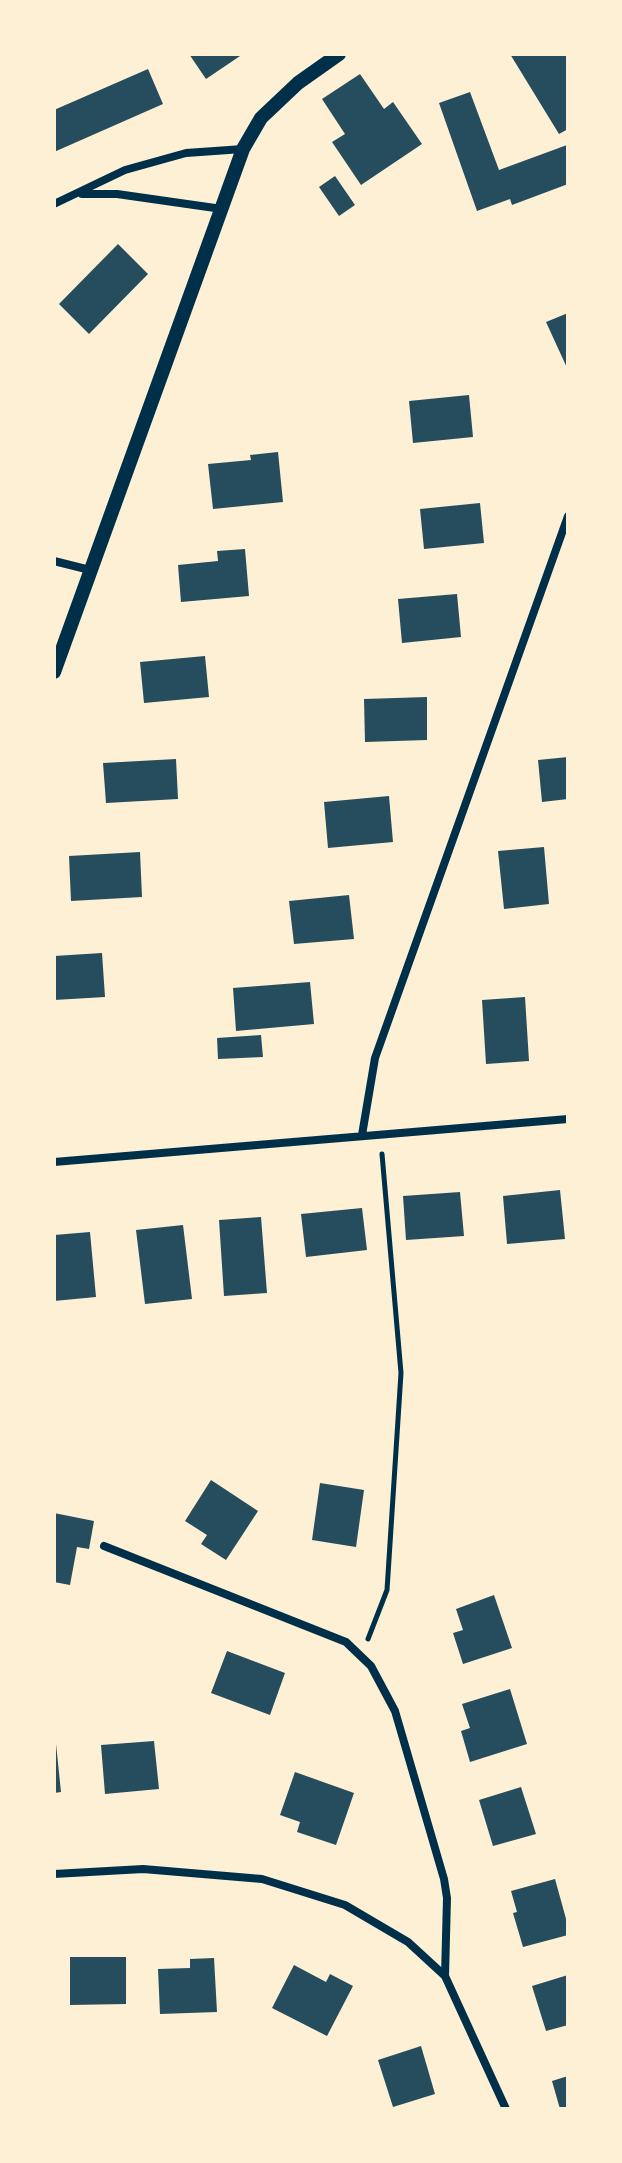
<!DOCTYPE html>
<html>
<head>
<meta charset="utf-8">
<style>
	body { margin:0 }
	#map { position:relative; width:622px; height:2163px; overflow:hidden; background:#fdf0d5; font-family:"Exo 2",sans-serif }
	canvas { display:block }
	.frame { position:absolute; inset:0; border:56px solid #fdf0d5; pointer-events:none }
</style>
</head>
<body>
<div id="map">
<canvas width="622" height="2163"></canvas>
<div class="frame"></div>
</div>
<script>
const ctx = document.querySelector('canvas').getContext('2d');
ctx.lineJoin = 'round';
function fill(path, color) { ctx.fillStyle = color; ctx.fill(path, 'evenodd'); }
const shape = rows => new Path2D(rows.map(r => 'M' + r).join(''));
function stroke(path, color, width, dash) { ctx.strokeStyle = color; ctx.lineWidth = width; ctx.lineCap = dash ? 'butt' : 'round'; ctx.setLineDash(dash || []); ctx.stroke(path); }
fill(shape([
	[189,54,243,54,206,79],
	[510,54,568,54,568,129,559,134],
	[148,69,163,104,54,152,54,110],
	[360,74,384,109,393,102,422,144,361,185,332,142,345,134,322,99],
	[470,92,499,170,567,145,568,184,512,205,510,199,477,211,439,103],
	[335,176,355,205,339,216,319,187],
	[118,244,148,274,89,334,59,304],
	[568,313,568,370,546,322],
	[469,395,473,437,413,443,409,401],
	[278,452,283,502,213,509,208,464,251,460,250,455],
	[480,503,484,543,424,549,420,509],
	[245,549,249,596,181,602,178,565,218,561,217,551],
	[457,594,461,637,402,643,398,599],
	[205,656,209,697,144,703,140,662],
	[427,697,427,740,365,742,364,699],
	[568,757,568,799,542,802,538,760],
	[176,759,178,799,106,803,103,763],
	[389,796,393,842,328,848,324,802],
	[544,847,549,904,504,909,498,851],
	[140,852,142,897,71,901,69,856],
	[349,895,354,939,294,944,289,901],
	[102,953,105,997,54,1000,54,956],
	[310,982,314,1024,236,1031,233,988],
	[525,997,529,1061,486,1064,482,1000],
	[261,1035,263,1057,218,1059,217,1038],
	[560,1190,565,1239,507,1244,503,1196],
	[460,1192,464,1236,406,1240,403,1196],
	[362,1208,367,1250,306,1257,301,1214],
	[261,1217,267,1293,224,1296,219,1220],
	[183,1225,192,1299,145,1304,136,1230],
	[90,1232,96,1297,54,1301,54,1235],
	[211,1480,258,1511,226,1560,201,1544,207,1535,185,1521],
	[320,1483,364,1490,356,1547,312,1540],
	[54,1513,94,1521,89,1549,77,1547,70,1585,54,1582],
	[494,1595,512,1648,463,1664,453,1633,463,1630,456,1609],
	[227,1651,285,1673,270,1715,211,1693],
	[510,1689,527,1744,470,1762,461,1731,470,1728,462,1704],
	[154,1741,159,1789,105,1794,101,1745],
	[56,1744,61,1792,54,1793,54,1745],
	[295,1772,354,1793,336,1845,297,1832,300,1822,280,1815],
	[521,1787,536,1834,493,1846,479,1800],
	[555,1879,568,1926,568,1935,523,1947,513,1913,517,1912,511,1891],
	[70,1957,126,1957,126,2004,70,2005],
	[214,1958,217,2012,160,2014,158,1969,190,1968,190,1959],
	[294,1965,326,1982,330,1974,353,1986,327,2036,272,2008],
	[568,1975,568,2025,546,2031,532,1986],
	[421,2046,435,2094,393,2107,378,2060],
	[568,2076,568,2109,560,2109,552,2081]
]), '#264d5e');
stroke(shape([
	[368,1639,387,1590,401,1373,382,1154]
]), '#003049', 5);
stroke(shape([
	[82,194,117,194,222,209],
	[54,204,125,170,186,153,243,149],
	[54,561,90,570],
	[362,1135,375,1058,568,516],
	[54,1162,568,1119],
	[104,1546,346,1642,371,1666,395,1711,444,1879,447,1898,445,1976],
	[54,1874,143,1869,262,1879,345,1905,408,1942,445,1976,506,2109]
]), '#003049', 8);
stroke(shape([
	[54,672,243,149,261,118,298,83,339,54]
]), '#003049', 14);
</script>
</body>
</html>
